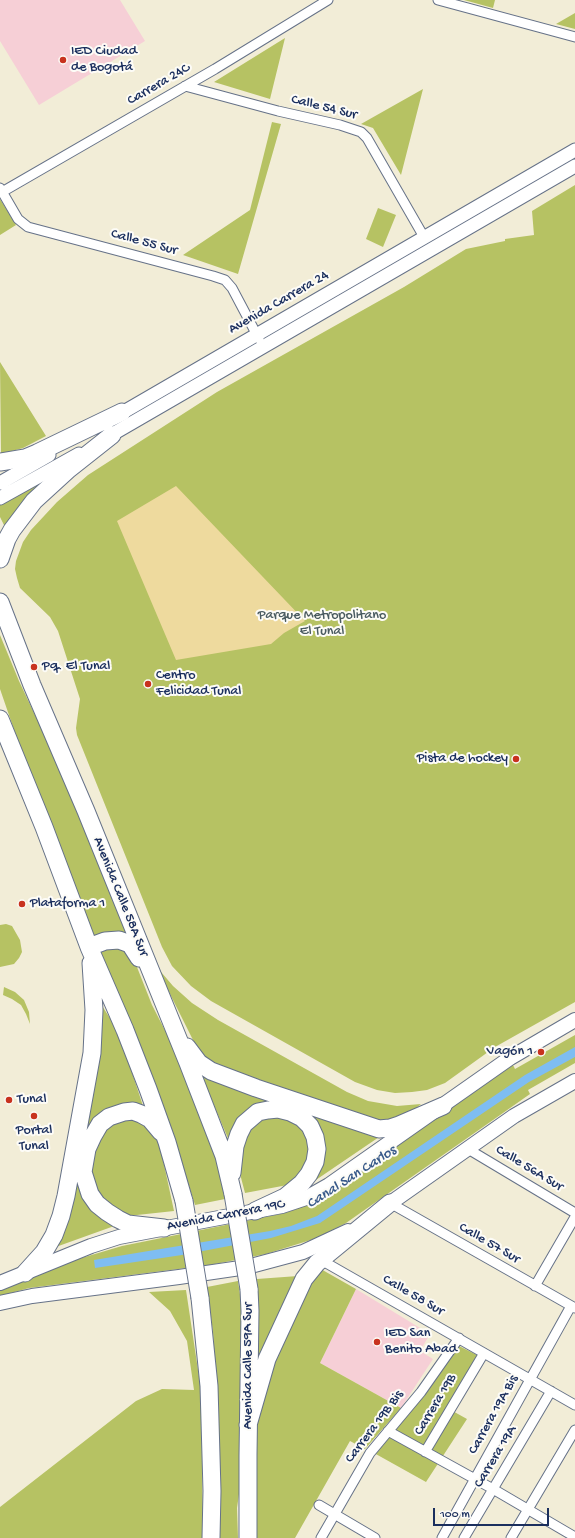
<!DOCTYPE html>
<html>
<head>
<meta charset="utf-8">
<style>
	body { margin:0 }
	#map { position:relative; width:575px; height:1538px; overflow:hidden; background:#f2edd7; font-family:"Gochi Hand",sans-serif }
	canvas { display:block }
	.scale { position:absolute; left:433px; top:1508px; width:116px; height:18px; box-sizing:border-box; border:2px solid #1b2f5e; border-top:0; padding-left:5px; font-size:12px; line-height:14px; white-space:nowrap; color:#1b2f5e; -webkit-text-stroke:3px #fdfcf7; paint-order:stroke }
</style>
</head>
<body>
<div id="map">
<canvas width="575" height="1538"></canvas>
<div class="scale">100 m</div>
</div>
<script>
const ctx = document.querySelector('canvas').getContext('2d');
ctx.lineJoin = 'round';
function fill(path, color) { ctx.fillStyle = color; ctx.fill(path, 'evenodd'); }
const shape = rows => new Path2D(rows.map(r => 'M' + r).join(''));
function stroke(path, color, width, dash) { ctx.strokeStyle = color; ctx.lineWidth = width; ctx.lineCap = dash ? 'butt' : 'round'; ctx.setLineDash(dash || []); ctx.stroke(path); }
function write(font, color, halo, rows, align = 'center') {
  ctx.font = font + ' "Gochi Hand",sans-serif'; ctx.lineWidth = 4; ctx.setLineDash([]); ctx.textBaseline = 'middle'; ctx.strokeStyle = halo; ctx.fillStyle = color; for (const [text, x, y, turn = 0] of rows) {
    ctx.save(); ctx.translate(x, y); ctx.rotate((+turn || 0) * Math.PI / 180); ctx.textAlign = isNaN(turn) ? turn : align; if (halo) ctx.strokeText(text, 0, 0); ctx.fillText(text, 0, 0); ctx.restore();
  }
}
fill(shape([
	[0,0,120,0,145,41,39,105,0,41],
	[356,1289,430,1334,420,1351,433,1359,401,1408,320,1363]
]), '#f6cfd6');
fill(shape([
	[464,0,495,0,493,8],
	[575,13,575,29,556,24],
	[285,38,270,99,214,82],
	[423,89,401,175,373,128,361,124],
	[272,122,281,124,238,274,183,255,250,210],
	[575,185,575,1002,495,1047,445,1083,427,1090,412,1092,395,1093,377,1090,355,1082,211,1001,191,986,172,966,162,947,77,735,76,728,80,699,58,631,50,617,20,588,17,578,15,569,16,561,23,542,31,530,57,502,88,475,217,392,404,287,466,249,505,241,505,239,534,235,532,211],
	[0,199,16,225,0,235],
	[378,208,396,215,383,247,366,239],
	[0,362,46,436,23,448,1,454],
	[64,468,6,529,0,517,0,505],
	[0,635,19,681,82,815,129,938,93,942,21,750,0,689],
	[6,924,12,926,20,940,22,952,19,958,14,964,0,967,0,925],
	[112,943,131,952,152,1005,174,1048,212,1145,222,1181,225,1199,195,1205,179,1154,96,949],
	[156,966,173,986,192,1003,218,1020,347,1092,368,1101,397,1106,421,1104,406,1116,381,1123,218,1069,201,1056],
	[4,987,15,992,24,1000,29,1012,30,1024,26,1014,21,1005,12,999,3,995],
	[99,1001,113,1023,125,1051,144,1109,125,1105,79,1158,117,1225,53,1248],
	[575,1035,575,1063,528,1090,530,1094,493,1120,346,1223,317,1238,266,1254,210,1265,29,1288,0,1296,0,1290,78,1259,122,1246,285,1213,299,1208,341,1185,513,1065,515,1069],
	[198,1068,385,1133,307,1186,321,1141,281,1106,230,1143],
	[266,1115,294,1118,314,1146,298,1183,245,1193,239,1170,245,1130],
	[118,1116,143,1119,159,1141,174,1211,137,1215,118,1215,92,1189,89,1153,96,1135],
	[319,1268,356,1289,320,1363,401,1408,365,1449,350,1441,295,1538,254,1538,255,1428,272,1359],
	[298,1276,256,1371,259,1336,257,1279],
	[238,1281,242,1308,241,1480,237,1508,238,1538,219,1538,216,1381,213,1332,207,1287],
	[186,1290,201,1390,203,1538,0,1538,0,1507,136,1401,162,1389,194,1390,187,1341,170,1311,149,1292],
	[459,1346,479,1356,449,1409,467,1419,426,1482,374,1453,420,1398]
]), '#b6c263');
fill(shape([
	[176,486,305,621,284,633,271,644,176,660,117,521]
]), '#eeda9e');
fill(shape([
	[575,1047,575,1057,529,1082,320,1223,271,1238,182,1255,95,1268,94,1260,270,1231,291,1226,317,1216,525,1075]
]), '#7ebdf2');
const street = shape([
	[438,0,575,37],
	[185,86,278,111,340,125,361,132,367,138,424,237],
	[0,188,18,219,28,227,213,276,225,280,232,288,259,339],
	[2,192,215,69,328,0],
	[468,1149,575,1213],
	[390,1203,575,1308],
	[321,1260,575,1405],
	[535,1286,575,1217],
	[388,1431,493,1489,575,1537],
	[425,1452,484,1353],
	[319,1505,375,1538],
	[321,1538,370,1453,421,1392,459,1338],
	[442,1538,571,1306],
	[464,1538,551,1391],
	[511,1538,575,1430]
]);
const secondary = shape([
	[115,417,575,150],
	[104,439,575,166],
	[0,483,49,455],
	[0,498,79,454]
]);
const primary = shape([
	[382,1209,514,1116,575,1081],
	[0,1283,91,1246,119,1237,282,1206,306,1198,329,1185,510,1058,575,1020],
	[0,1303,32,1296,179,1277,247,1267,303,1252,348,1231]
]);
const highway = shape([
	[0,462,25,458,37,453,122,412],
	[0,559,7,539,12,530,34,501,69,469,112,435],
	[0,602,32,685,86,811,188,1063,224,1156,233,1194],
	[0,719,44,827,89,947,125,1030,148,1089,167,1142,184,1201],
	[89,947,105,941,119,940,130,944,139,958],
	[187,1047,199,1063,211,1071,256,1088,379,1129,390,1128,399,1125,443,1106],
	[161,1132,150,1119,141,1114,133,1111,124,1112,109,1117,100,1124,93,1136,87,1149,83,1172,90,1194,97,1204,107,1212,118,1219,128,1224,164,1228],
	[232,1173,235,1146,239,1134,244,1124,258,1112,268,1110,278,1109,290,1112,302,1118,310,1126,315,1137,317,1149,315,1162,309,1174,302,1183,285,1197,255,1211],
	[25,1273,44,1252,54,1235,61,1216,66,1196,92,1053,94,1010,91,963],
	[200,1298,209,1386,212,1491,211,1538],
	[248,1425,267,1359,304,1279,317,1263,390,1203],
	[248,1538,248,1455,250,1311,249,1289]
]);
stroke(street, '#667288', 11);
stroke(secondary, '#667288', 15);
stroke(primary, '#667288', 16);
stroke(highway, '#667288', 19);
stroke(street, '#fff', 9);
stroke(secondary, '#fff', 13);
stroke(primary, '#fff', 14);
stroke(highway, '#fff', 17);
const highwayBridge = shape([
	[233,1194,249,1289],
	[184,1201,200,1298]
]);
stroke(highwayBridge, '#667288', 19, []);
stroke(highwayBridge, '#fff', 17);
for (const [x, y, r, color] of [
	[63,60,4,"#c8321e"],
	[34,667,4,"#c8321e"],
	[148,684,4,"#c8321e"],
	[516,759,4,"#c8321e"],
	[22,904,4,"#c8321e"],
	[541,1052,4,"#c8321e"],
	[9,1100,4,"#c8321e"],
	[34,1116,4,"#c8321e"],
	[377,1342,4,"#c8321e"]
]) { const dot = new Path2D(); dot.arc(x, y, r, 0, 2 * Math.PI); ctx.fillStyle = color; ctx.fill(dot); stroke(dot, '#fdfcf7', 1.5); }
write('14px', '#1b2f5e', '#fdfcf7', [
	["IED Ciudad",71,52],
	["de Bogotá",71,68],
	["Pq. El Tunal",42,667],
	["Centro",156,676],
	["Felicidad Tunal",156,692],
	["Pista de hockey",508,759,"right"],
	["Plataforma 1",30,904],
	["Vagón 1",533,1052,"right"],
	["Tunal",17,1100],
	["Portal",34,1131,"center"],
	["Tunal",34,1147,"center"],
	["IED San",385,1334],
	["Benito Abad",385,1350]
], 'left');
write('14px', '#1b2f5e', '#fdfcf7', [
	["Carrera 24C",159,85,-30],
	["Calle 54 Sur",324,108,14],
	["Calle 55 Sur",144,243,15],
	["Avenida Carrera 24",279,303,-30],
	["Avenida Calle 58A Sur",120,897,68],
	["Calle 56A Sur",529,1169,31],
	["Avenida Carrera 19C",226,1216,-11],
	["Calle 57 Sur",489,1244,30],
	["Calle 58 Sur",413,1296,30],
	["Avenida Calle 59A Sur",249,1366,-90],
	["Carrera 19B",436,1405,-59],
	["Carrera 19A Bis",494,1415,-61],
	["Carrera 19B Bis",375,1427,-53],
	["Carrera 19A",496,1457,-59]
]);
write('14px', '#4a5b60', '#fdfcf7', [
	["Parque Metropolitano",322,616],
	["El Tunal",322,632]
]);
write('italic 15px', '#395a8a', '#fdfcf7', [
	["Canal San Carlos",352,1178,-33]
]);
</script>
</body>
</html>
